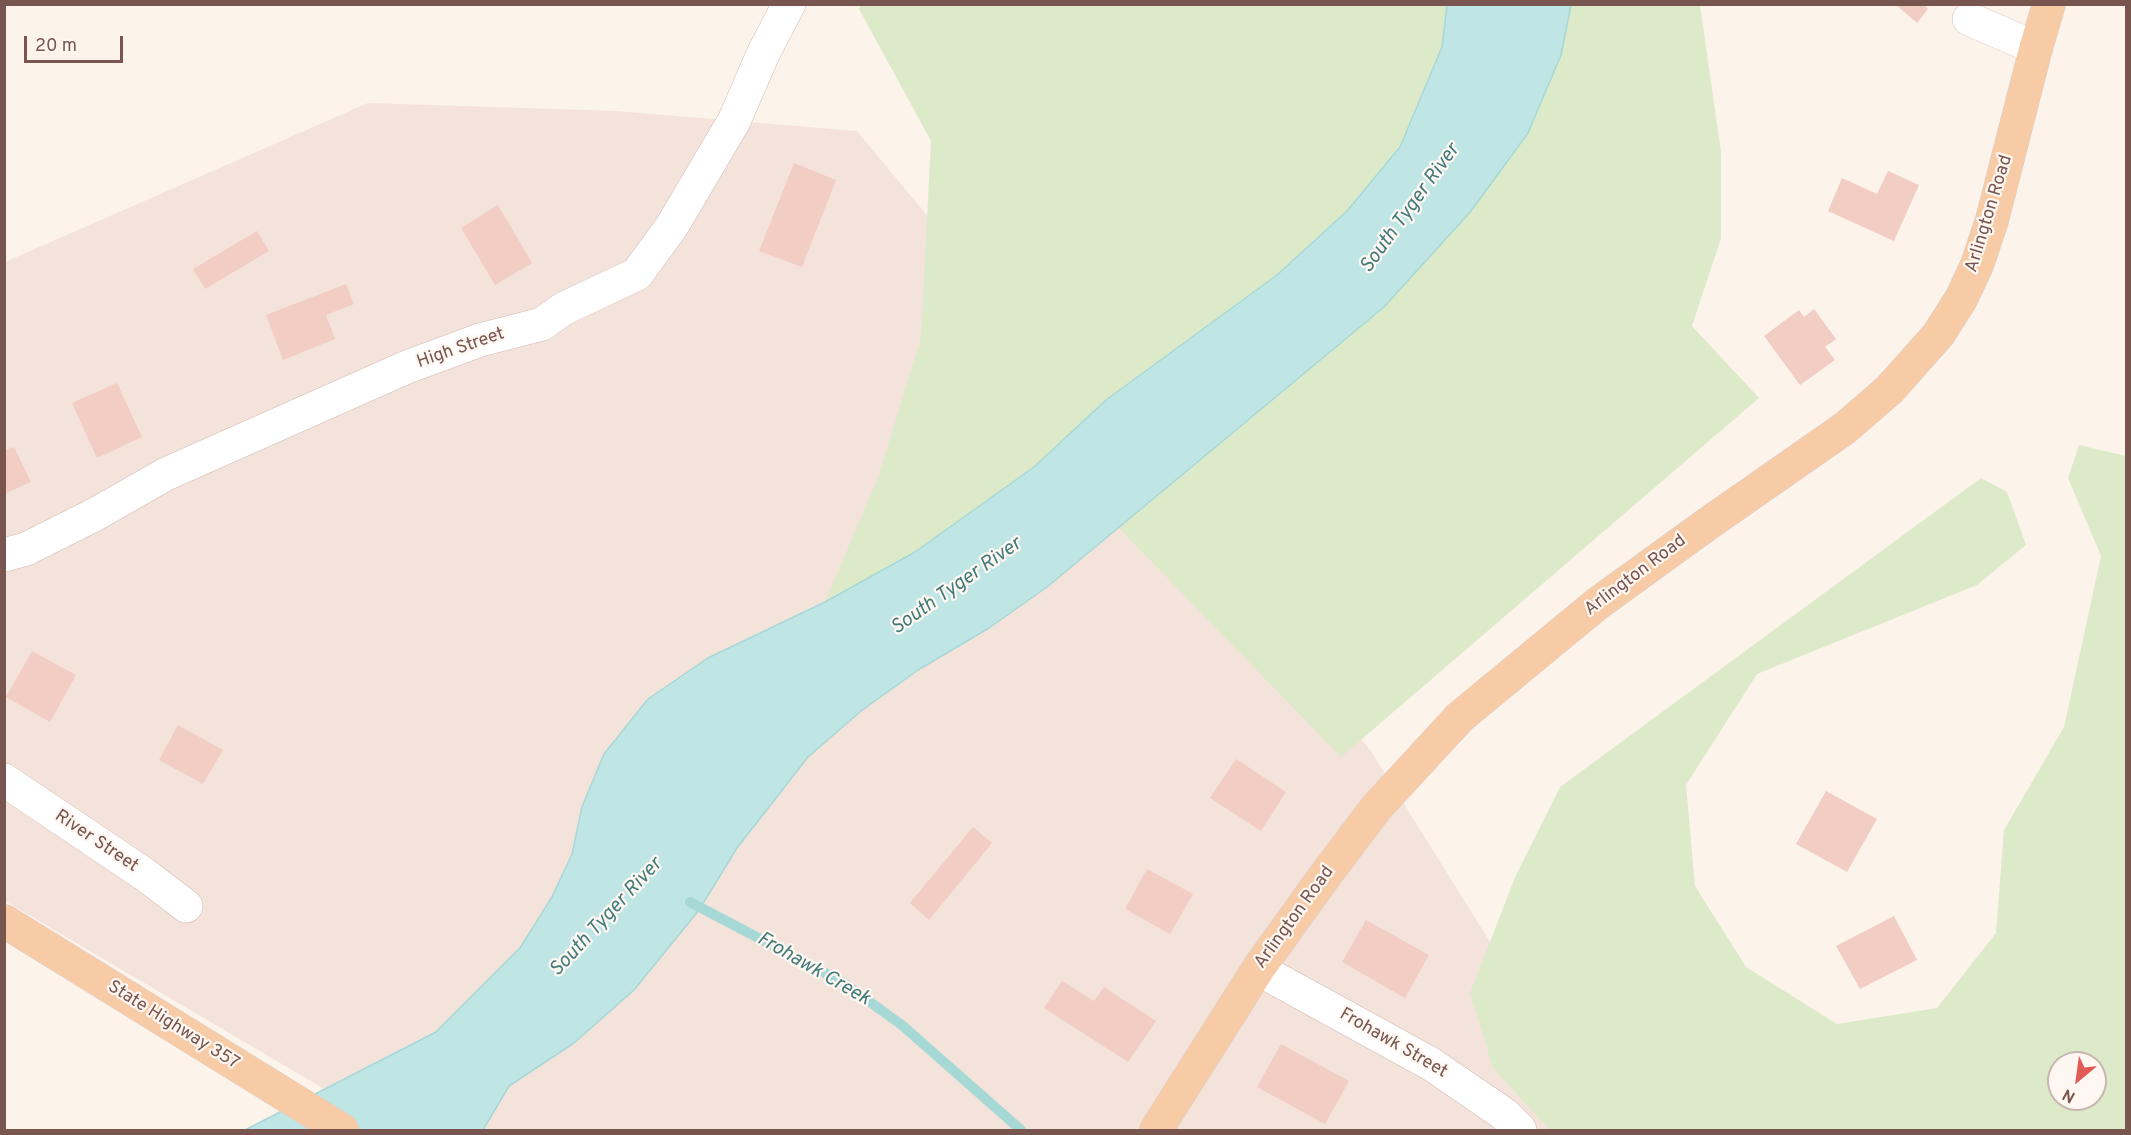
<!DOCTYPE html>
<html>
<head>
<meta charset="utf-8">
<style>
	body { margin:0 }
	#map { position:relative; width:2131px; height:1135px; overflow:hidden; background:#fcf3eb; font-family:Overpass,sans-serif }
	canvas { display:block }
	.frame { position:absolute; inset:0; border:6px solid #78554e; pointer-events:none }
	.north { position:absolute; left:2047px; top:1051px; width:60px; height:60px; box-sizing:border-box; background:#fff7f2; border:2px solid #c9b6b0; border-radius:50%; rotate:209deg; font-size:16px; font-weight:700; line-height:24px; text-align:center; color:#78554e }
	.north::after { content:''; display:block; margin:auto; width:21px; height:27px; background:#e25a55; clip-path:polygon(50% 0,100% 100%,50% 72%,0 100%) }
	.scale { position:absolute; left:24px; top:36px; width:99px; height:27px; box-sizing:border-box; border:3px solid #78554e; border-top:0; padding-left:8px; font-size:18px; line-height:21px; white-space:nowrap; color:#78554e; -webkit-text-stroke:4px #fff7f2; paint-order:stroke }
</style>
</head>
<body>
<div id="map">
<canvas width="2131" height="1135"></canvas>
<div class="frame"></div>
<div class="north">N</div>
<div class="scale">20 m</div>
</div>
<script>
const ctx = document.querySelector('canvas').getContext('2d');
ctx.lineJoin = 'round';
function fill(path, color) { ctx.fillStyle = color; ctx.fill(path, 'evenodd'); }
const shape = rows => new Path2D(rows.map(r => 'M' + r).join(''));
function stroke(path, color, width, dash) { ctx.strokeStyle = color; ctx.lineWidth = width; ctx.lineCap = dash ? 'butt' : 'round'; ctx.setLineDash(dash || []); ctx.stroke(path); }
function write(font, color, halo, rows, align = 'center') {
  ctx.font = font + ' Overpass,sans-serif'; ctx.lineWidth = 4.5; ctx.setLineDash([]); ctx.textBaseline = 'middle'; ctx.strokeStyle = halo; ctx.fillStyle = color; for (const [text, x, y, turn = 0] of rows) {
    ctx.save(); ctx.translate(x, y); ctx.rotate((+turn || 0) * Math.PI / 180); ctx.textAlign = isNaN(turn) ? turn : align; if (halo) ctx.strokeText(text, 0, 0); ctx.fillText(text, 0, 0); ctx.restore();
  }
}
fill(shape([
	[368,103,617,111,857,131,1371,751,1510,974,1599,1130,394,1130,5,901,5,262]
]), '#f4e3da');
fill(shape([
	[861,5,1447,5,1442,47,1400,147,1347,211,1277,275,1106,400,1034,467,915,552,825,602,879,475,921,337,931,141,859,9],
	[1571,5,1700,5,1721,152,1721,238,1692,326,1759,398,1341,757,1118,527,1384,307,1561,55],
	[2079,445,2126,456,2126,1130,1550,1130,1493,1068,1470,993,1516,875,1560,787,1981,478,2007,492,2026,545,1977,585,1757,674,1686,785,1695,886,1746,967,1837,1024,1937,1008,1996,933,2004,830,2064,727,2101,556,2068,478],
	[2059,1063,2095,1063,2095,1099,2059,1099]
]), '#ddeac9');
const water = shape([
	[1447,5,1571,5,1561,55,1528,133,1471,211,1384,307,1047,587,989,628,918,670,861,711,808,757,737,848,699,910,634,990,574,1043,509,1086,483,1130,245,1130,436,1032,520,948,552,897,572,854,582,807,604,754,648,699,708,658,825,602,915,552,1034,467,1106,400,1277,275,1347,211,1400,147,1442,47,1447,5]
]);
fill(water, '#bfe6e5');
stroke(water, '#a6d8d6', 1.5);
stroke(shape([
	[690,902,844,983,903,1026,1021,1130]
]), '#a6d8d6', 10);
fill(shape([
	[1895,4,1923,4,1928,9,1917,23],
	[794,163,836,180,802,267,759,251],
	[1888,171,1919,185,1894,241,1828,211,1842,178,1877,194],
	[498,205,532,263,495,285,461,228],
	[257,231,269,251,205,289,193,269],
	[346,284,354,304,326,315,335,339,283,360,266,315],
	[1814,309,1836,339,1825,347,1835,360,1800,385,1764,336,1799,310,1804,317],
	[117,383,142,437,97,458,72,403],
	[14,447,31,482,4,494,4,451],
	[32,651,76,675,50,722,6,697],
	[178,725,223,750,203,784,159,760],
	[1236,759,1286,792,1261,831,1210,798],
	[1826,791,1877,819,1847,872,1796,844],
	[973,827,992,843,929,920,910,903],
	[1147,869,1193,894,1170,934,1125,909],
	[1894,916,1917,960,1860,989,1836,946],
	[1366,920,1429,955,1405,998,1342,962],
	[1062,981,1094,1001,1104,987,1156,1021,1128,1062,1044,1008],
	[1281,1044,1349,1081,1325,1124,1257,1087]
]), '#f1cdc3');
const minor = shape([
	[1969,19,2036,48],
	[4,555,26,549,94,515,166,474,407,367,480,340,542,324,563,309,637,274,672,226,734,121,763,54,789,4],
	[4,780,144,874,186,906],
	[1258,969,1431,1064,1504,1114,1520,1130]
]);
const major = shape([
	[4,921,342,1130],
	[1156,1130,1258,969,1324,877,1376,808,1460,717,1597,604,1706,525,1845,428,1889,390,1938,335,1961,299,1977,265,1992,220,2036,48,2049,4]
]);
stroke(minor, '#d2bbb3', 34);
stroke(major, '#d9cfcd', 34);
stroke(minor, '#fff', 33);
stroke(major, '#f8cba7', 33);
write('18px', '#78554e', '#fff7f2', [
	["Arlington Road",1990,214,-73],
	["High Street",461,349,-19],
	["Arlington Road",1636,576,-37],
	["River Street",96,842,34],
	["Arlington Road",1295,918,-54],
	["State Highway 357",173,1026,32],
	["Frohawk Street",1393,1044,30]
]);
write('italic 20px', '#417c7b', '#fff7f2', [
	["South Tyger River",1411,209,-54],
	["South Tyger River",957,587,-35],
	["South Tyger River",607,918,-47],
	["Frohawk Creek",813,970,30]
]);
</script>
</body>
</html>
